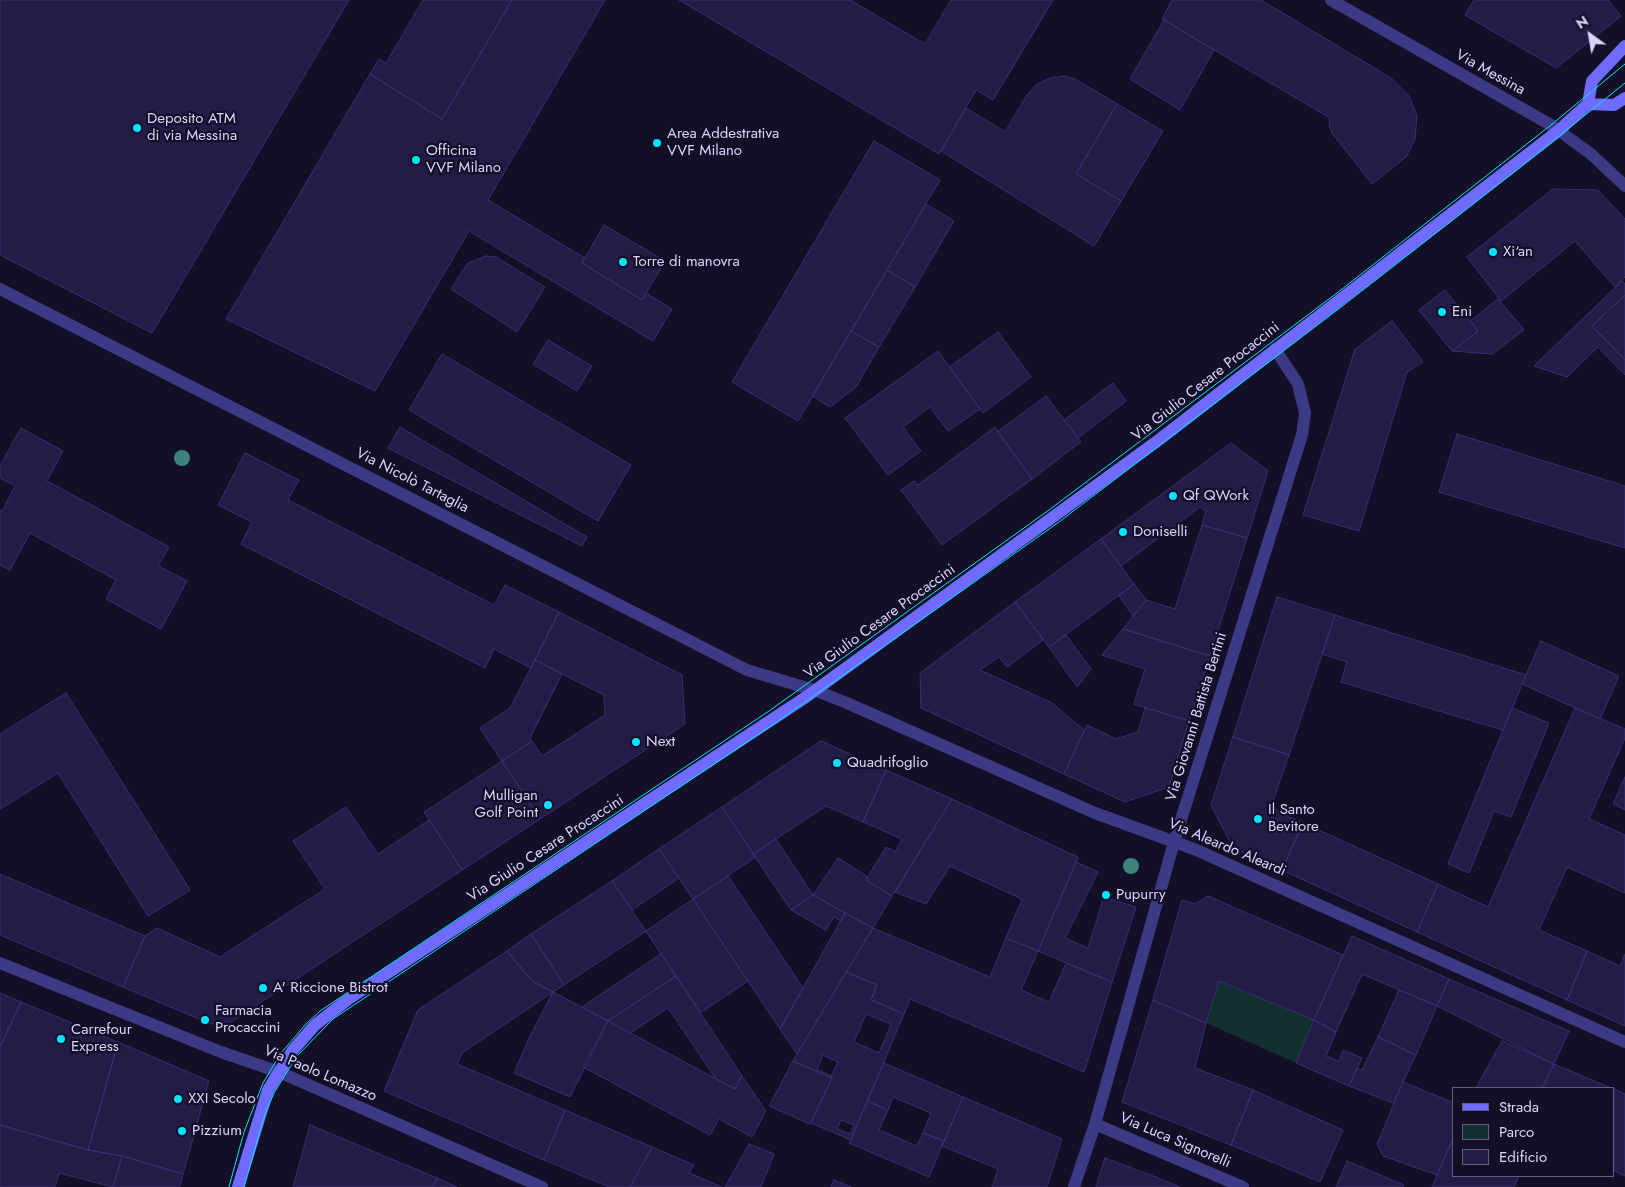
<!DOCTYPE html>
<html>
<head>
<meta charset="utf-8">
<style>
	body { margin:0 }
	#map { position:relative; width:1625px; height:1187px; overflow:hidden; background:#130f26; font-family:Jost,sans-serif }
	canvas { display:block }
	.legend { position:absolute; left:1452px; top:1087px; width:162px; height:90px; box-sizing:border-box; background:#130f26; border:1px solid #625e7d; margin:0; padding:6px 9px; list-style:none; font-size:15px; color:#d9d4ff }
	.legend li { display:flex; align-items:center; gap:10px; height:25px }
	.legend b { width:25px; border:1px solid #625e7d }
	.north { position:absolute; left:1565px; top:10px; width:50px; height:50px; -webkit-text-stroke:4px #130f26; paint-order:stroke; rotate:328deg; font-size:14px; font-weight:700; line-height:20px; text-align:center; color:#d9d4ff }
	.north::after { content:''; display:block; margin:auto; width:18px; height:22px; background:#d9d4ff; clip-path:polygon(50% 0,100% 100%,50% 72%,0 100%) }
</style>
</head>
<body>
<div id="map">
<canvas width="1625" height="1187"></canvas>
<ul class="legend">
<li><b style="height:6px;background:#6f6bff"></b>Strada</li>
<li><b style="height:14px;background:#12302f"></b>Parco</li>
<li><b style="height:14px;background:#241b47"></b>Edificio</li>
</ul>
<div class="north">N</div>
</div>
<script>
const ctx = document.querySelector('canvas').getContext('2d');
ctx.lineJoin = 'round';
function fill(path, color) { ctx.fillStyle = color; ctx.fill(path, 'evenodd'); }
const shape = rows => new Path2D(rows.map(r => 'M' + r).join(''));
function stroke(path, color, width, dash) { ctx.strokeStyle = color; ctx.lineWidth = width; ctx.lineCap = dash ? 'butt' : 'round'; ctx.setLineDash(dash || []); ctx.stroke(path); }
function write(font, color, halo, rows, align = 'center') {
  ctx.font = font + ' Jost,sans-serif'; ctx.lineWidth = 4.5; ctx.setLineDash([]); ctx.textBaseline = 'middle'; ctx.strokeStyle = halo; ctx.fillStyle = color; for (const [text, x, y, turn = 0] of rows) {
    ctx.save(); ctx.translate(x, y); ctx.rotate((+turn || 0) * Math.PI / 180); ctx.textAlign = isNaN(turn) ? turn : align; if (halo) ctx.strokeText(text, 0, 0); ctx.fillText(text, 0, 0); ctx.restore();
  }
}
fill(shape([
	[1219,981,1314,1020,1296,1063,1206,1023]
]), '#12302f');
const building = shape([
	[0,0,349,0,152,333,0,255,0,0],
	[423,0,512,0,442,119,370,74,379,59,386,63,423,0],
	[512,0,605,0,488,200,585,258,582,263,642,300,646,293,672,309,653,341,469,231,375,391,226,319,370,74,442,119,512,0],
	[679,0,850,0,925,44,951,0,1053,0,993,100,976,90,939,154,679,0],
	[1172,0,1261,0,1391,78,1409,96,1417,116,1415,139,1406,157,1372,184,1332,133,1329,124,1330,118,1162,19,1172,0],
	[1474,0,1608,0,1621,16,1556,68,1465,15,1474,0],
	[1164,20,1214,50,1180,110,1130,79,1164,20],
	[1064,76,1077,80,1117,104,1076,174,1121,201,1094,246,941,151,966,108,1005,132,1027,95,1036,85,1050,78,1064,76],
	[1117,104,1163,131,1121,201,1076,174,1117,104],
	[874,141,940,180,798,421,732,382,874,141],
	[1553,189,1598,190,1625,219,1625,277,1615,287,1575,241,1501,301,1467,257,1553,189],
	[926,204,954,221,915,287,887,270,926,204],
	[604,225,665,261,642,300,582,263,604,225],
	[486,256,496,257,545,287,517,332,451,289,468,263,486,256],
	[887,270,915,287,879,347,851,331,887,270],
	[1622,281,1625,284,1625,295,1592,326,1625,360,1625,375,1598,347,1567,377,1534,366,1622,281],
	[1445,290,1478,331,1452,351,1419,310,1445,290],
	[1625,295,1625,360,1592,326,1625,295],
	[1498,299,1524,330,1492,354,1452,351,1478,331,1470,321,1498,299],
	[1392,321,1423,362,1407,372,1359,531,1303,515,1355,349,1392,321],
	[851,331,879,347,856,387,830,407,812,396,851,331],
	[998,332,1031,377,983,413,949,367,998,332],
	[548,340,592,366,577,391,533,364,548,340],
	[938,351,980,409,948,431,930,407,903,427,921,451,888,475,845,418,938,351],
	[442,354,631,465,598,521,409,410,442,354],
	[1113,383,1126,401,1078,438,1064,420,1113,383],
	[1046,396,1081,442,1032,479,997,432,1046,396],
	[400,427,587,537,582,546,388,448,400,427],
	[995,427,1032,479,942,545,901,490,914,481,918,485,995,427],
	[21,428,63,451,47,481,169,547,158,566,187,581,161,629,106,599,116,580,30,533,10,570,0,565,0,510,2,511,15,486,0,478,0,466,21,428],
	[1457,434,1625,486,1625,548,1439,492,1457,434],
	[1231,443,1268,471,1247,538,1202,525,1206,511,1200,507,1121,566,1101,539,1231,443],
	[245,453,299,480,288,500,494,605,505,585,559,612,531,668,494,649,485,668,241,544,252,522,218,505,245,453],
	[1202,525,1247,538,1210,656,1123,629,1146,600,1175,609,1202,525],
	[1101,539,1134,584,1049,647,1015,602,1101,539],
	[1134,584,1146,600,1133,616,1119,596,1134,584],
	[1277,597,1335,615,1289,755,1233,737,1277,597],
	[1015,602,1043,640,1007,667,999,657,980,670,1052,703,1084,730,1064,774,921,708,920,673,1015,602],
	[559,612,682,675,685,724,540,819,502,761,532,741,542,756,605,715,604,695,535,660,559,612],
	[1335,615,1526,675,1503,730,1341,682,1347,662,1322,654,1335,615],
	[1123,629,1210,656,1189,721,1134,704,1145,669,1102,655,1123,629],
	[1066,635,1091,669,1077,687,1049,647,1066,635],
	[1541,641,1619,676,1600,719,1522,684,1541,641],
	[535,660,562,674,530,738,532,741,502,761,480,728,510,708,535,660],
	[66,693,190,890,148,916,58,773,0,809,0,734,66,693],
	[1145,708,1189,721,1169,787,1125,802,1064,774,1087,725,1116,739,1138,732,1145,708],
	[1512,708,1549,723,1511,817,1494,811,1469,873,1448,864,1512,708],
	[1575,708,1625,729,1625,738,1589,819,1625,835,1625,893,1567,867,1539,930,1587,951,1567,1000,1417,932,1438,884,1488,907,1575,708],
	[1233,737,1289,755,1273,801,1278,812,1303,823,1282,870,1233,848,1211,805,1233,737],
	[821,741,886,770,863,822,826,806,753,854,722,807,821,741],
	[502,761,540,819,462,870,424,812,502,761],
	[886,770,952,799,892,896,866,880,886,847,895,852,902,839,863,822,886,770],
	[1625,777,1625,810,1613,804,1625,777],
	[952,799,1078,857,1038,951,1006,938,1022,899,950,866,926,904,895,892,952,799],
	[346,807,378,854,429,820,462,870,231,1022,211,1024,123,987,145,936,157,928,220,957,325,889,293,841,346,807],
	[722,807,756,857,693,899,659,849,722,807],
	[1303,823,1438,884,1417,932,1282,870,1303,823],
	[776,839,813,895,791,910,753,854,776,839],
	[659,849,679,878,632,910,612,881,659,849],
	[838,858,868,877,866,880,892,896,873,928,813,895,838,858],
	[1076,862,1098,872,1065,938,1088,948,1104,897,1136,907,1112,982,1038,951,1076,862],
	[0,874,145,936,123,987,0,935,0,874],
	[728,876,803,988,780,1029,693,899,728,876],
	[612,881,646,931,564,985,531,934,612,881],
	[813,895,845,913,841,921,834,917,826,930,791,910,813,895],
	[1208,896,1343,955,1314,1020,1219,981,1206,1023,1153,1000,1182,900,1195,904,1208,896],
	[693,899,748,981,700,1013,646,931,693,899],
	[845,913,873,928,797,1054,780,1029,845,913],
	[873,928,990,977,1006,938,1038,951,1021,990,1049,1002,1066,963,1112,982,1084,1072,910,999,904,1014,871,1000,877,985,846,972,873,928],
	[531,934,564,985,553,992,532,981,507,951,531,934],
	[1352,936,1449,979,1437,1006,1362,974,1336,1032,1314,1020,1352,936],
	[507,951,532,981,553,992,462,1053,457,1064,565,1110,544,1160,384,1091,418,1010,507,951],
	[1587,951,1620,966,1625,954,1625,1026,1567,1000,1587,951],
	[661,954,676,976,608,1021,582,1007,661,954],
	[846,972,877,985,871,1000,904,1014,851,1140,811,1123,832,1078,793,1061,846,972],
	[866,1014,891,1024,879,1053,854,1042,866,1014],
	[823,1055,838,1062,831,1076,817,1069,823,1055],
	[841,1120,854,1125,850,1134,837,1129,841,1120],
	[676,976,742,1076,735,1089,716,1079,668,1008,630,1033,608,1021,676,976],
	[1449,979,1569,1031,1554,1064,1437,1006,1449,979],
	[1399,990,1437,1006,1416,1055,1378,1037,1399,990],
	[553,992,608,1021,570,1097,514,1073,529,1038,553,992],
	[0,993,21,1002,0,1047,0,993],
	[1153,1000,1206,1023,1195,1068,1253,1090,1231,1145,1122,1102,1153,1000],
	[21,1002,118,1042,88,1150,0,1125,0,1047,21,1002],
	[1314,1020,1336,1032,1326,1056,1339,1061,1343,1050,1362,1058,1349,1086,1296,1063,1314,1020],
	[608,1021,735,1089,742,1076,766,1111,752,1137,719,1119,710,1135,583,1067,608,1021],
	[1378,1037,1416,1055,1393,1103,1349,1086,1357,1068,1362,1070,1378,1037],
	[1502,1041,1554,1064,1542,1088,1476,1088,1502,1041],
	[118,1042,209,1081,183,1174,122,1156,88,1150,118,1042],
	[793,1061,832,1078,810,1124,769,1106,793,1061],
	[884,1063,963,1097,944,1141,923,1133,931,1113,893,1097,888,1110,867,1101,884,1063],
	[1554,1064,1611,1088,1542,1088,1554,1064],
	[1403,1082,1454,1103,1454,1136,1437,1175,1383,1156,1377,1144,1403,1082],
	[1614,1089,1625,1094,1625,1176,1614,1171,1614,1089],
	[1253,1090,1343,1130,1320,1182,1231,1145,1253,1090],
	[963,1097,1062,1139,1047,1187,992,1187,998,1169,942,1146,963,1097],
	[867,1101,888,1110,879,1130,917,1146,923,1133,944,1141,929,1177,849,1143,867,1101],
	[565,1110,652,1147,630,1187,609,1187,544,1160,565,1110],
	[0,1125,88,1150,122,1156,113,1187,59,1173,55,1187,0,1187,0,1125],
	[310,1125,437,1178,433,1187,293,1187,310,1125],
	[1454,1136,1454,1176,1519,1176,1514,1187,1432,1187,1454,1136],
	[749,1144,774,1154,761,1187,725,1187,749,1144],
	[652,1147,694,1165,689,1173,722,1187,630,1187,652,1147],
	[122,1156,183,1174,180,1187,113,1187,122,1156],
	[1105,1158,1156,1177,1180,1187,1096,1187,1105,1158],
	[1347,1161,1404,1185,1403,1187,1336,1187,1347,1161],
	[437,1178,457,1187,433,1187,437,1178],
	[834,1180,851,1187,831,1187,834,1180]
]);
fill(building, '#241b47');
stroke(building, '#3b2d73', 1);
stroke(shape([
	[1331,0,1551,125,1591,154,1625,186],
	[0,289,747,670,814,690,847,703,1095,813,1194,849,1625,1042],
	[0,963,221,1052,279,1072,542,1187],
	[1095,1124,1243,1187],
	[1074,1187,1095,1124,1174,842,1302,435,1305,413,1298,384,1275,349]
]), '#3d3a85', 12);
stroke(shape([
	[1588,104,1614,105,1625,98],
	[238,1187,268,1090,293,1050,315,1025,350,998,806,697,1160,439,1558,131,1588,104,1592,81,1625,46]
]), '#6f6bff', 12);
stroke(shape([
	[229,1187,244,1132,263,1083,281,1053,306,1024,320,1011,769,711,1049,510,1337,293,1551,125,1625,64],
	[244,1187,265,1114,274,1093,297,1056,333,1019,777,722,1059,522,1345,304,1522,166,1625,83]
]), '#00e5ff', 1);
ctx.fillStyle = '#3d827b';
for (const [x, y] of [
	[182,458],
	[1131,866]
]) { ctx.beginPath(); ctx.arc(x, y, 8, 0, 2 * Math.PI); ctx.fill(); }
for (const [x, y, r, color] of [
	[137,128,5,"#00e5ff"],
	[657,143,5,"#00e5ff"],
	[416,160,5,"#00e5ff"],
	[1493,252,5,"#00e5ff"],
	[623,262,5,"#00e5ff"],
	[1442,312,5,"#00e5ff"],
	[1173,496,5,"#00e5ff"],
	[1123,532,5,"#00e5ff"],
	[636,742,5,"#00e5ff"],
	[837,763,5,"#00e5ff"],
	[548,805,5,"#00e5ff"],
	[1258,819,5,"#00e5ff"],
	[1106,895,5,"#00e5ff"],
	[263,988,5,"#00e5ff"],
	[205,1020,5,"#00e5ff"],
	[61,1039,5,"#00e5ff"],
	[178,1099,5,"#00e5ff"],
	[182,1131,5,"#00e5ff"]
]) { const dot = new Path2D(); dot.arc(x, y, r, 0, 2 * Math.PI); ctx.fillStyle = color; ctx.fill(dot); stroke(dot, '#130f26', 2); }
write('15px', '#d9d4ff', '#130f26', [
	["Via Messina",1490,73,29],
	["Via Giulio Cesare Procaccini",1206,382,-38],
	["Via Nicolò Tartaglia",412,481,27],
	["Via Giulio Cesare Procaccini",880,622,-36],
	["Via Giovanni Battista Bertini",1197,717,-73],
	["Via Aleardo Aleardi",1227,848,23],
	["Via Giulio Cesare Procaccini",546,849,-33],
	["Via Paolo Lomazzo",320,1074,23],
	["Via Luca Signorelli",1175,1141,23]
]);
write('15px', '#d9d4ff', '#130f26', [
	["Deposito ATM",147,119],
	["di via Messina",147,136],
	["Area Addestrativa",667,134],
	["VVF Milano",667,151],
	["Officina",426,151],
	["VVF Milano",426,168],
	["Xi‘an",1503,252],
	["Torre di manovra",633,262],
	["Eni",1452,312],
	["Qf QWork",1183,496],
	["Doniselli",1133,532],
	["Next",646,742],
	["Quadrifoglio",847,763],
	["Mulligan",538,796,"right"],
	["Golf Point",538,813,"right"],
	["Il Santo",1268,810],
	["Bevitore",1268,827],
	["Pupurry",1116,895],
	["A' Riccione Bistrot",273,988],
	["Farmacia",215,1011],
	["Procaccini",215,1028],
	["Carrefour",71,1030],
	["Express",71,1047],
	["XXI Secolo",188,1099],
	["Pizzium",192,1131]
], 'left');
</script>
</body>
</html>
